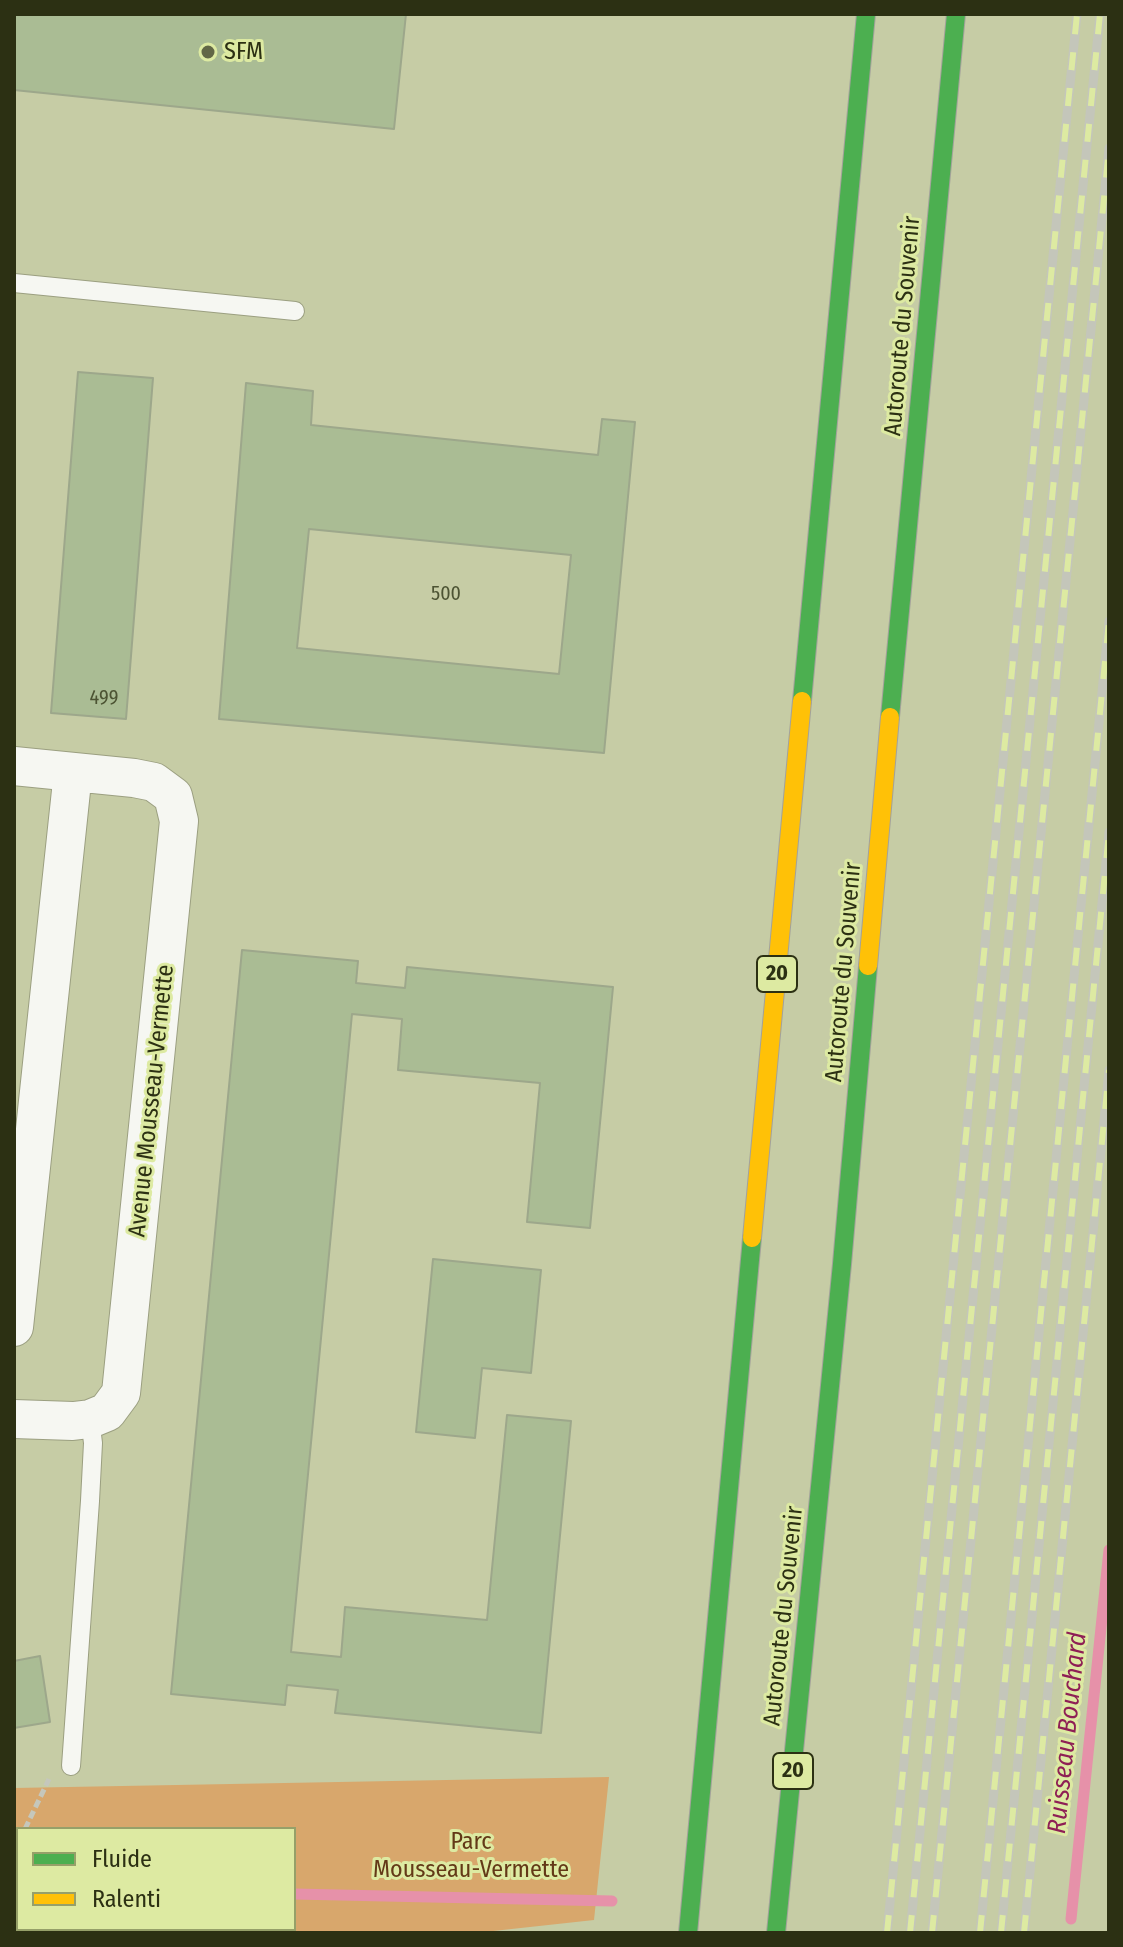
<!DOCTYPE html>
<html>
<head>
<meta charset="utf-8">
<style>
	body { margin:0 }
	#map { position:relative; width:1123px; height:1947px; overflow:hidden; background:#c6cca5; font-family:"Fira Sans Condensed",sans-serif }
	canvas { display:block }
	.frame { position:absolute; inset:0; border:16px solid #2c3013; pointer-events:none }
	.legend { position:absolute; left:16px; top:1827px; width:280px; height:104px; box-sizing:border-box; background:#ddeaa2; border:2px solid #96a069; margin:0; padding:10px 14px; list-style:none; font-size:24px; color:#2c3013 }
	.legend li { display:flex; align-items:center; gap:16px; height:40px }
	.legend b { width:40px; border:2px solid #96a069 }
</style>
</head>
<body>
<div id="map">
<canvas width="1123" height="1947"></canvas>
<div class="frame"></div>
<ul class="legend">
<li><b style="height:10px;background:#4caf50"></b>Fluide</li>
<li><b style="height:10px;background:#ffc107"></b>Ralenti</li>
</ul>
</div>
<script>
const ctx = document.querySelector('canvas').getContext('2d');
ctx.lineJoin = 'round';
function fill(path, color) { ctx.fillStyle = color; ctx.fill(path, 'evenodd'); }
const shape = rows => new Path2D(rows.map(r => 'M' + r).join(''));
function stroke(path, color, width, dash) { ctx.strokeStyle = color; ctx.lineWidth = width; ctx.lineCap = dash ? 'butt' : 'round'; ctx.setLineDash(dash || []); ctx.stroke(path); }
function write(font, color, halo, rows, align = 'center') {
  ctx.font = font + ' "Fira Sans Condensed",sans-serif'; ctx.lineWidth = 6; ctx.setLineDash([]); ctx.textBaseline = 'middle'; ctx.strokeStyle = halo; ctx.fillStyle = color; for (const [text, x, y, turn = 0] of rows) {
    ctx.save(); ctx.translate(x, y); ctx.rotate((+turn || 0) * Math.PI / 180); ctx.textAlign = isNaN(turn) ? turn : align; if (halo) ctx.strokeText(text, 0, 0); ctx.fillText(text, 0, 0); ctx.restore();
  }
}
fill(shape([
	[609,1777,594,1920,475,1933,14,1933,14,1788],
	[18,1829,294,1829,294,1929,18,1929]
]), '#d8a76c');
stroke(shape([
	[14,1888,18,1888],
	[294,1894,612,1901],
	[1071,1919,1109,1550]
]), '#e691a9', 11);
const building = shape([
	[14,14,406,14,394,129,14,90,14,14],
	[78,372,153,378,126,719,51,713,78,372],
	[246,383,313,391,311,425,598,455,602,419,635,422,604,753,219,719,246,383],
	[309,529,571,555,559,674,297,648,309,529],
	[242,950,358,961,356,983,405,988,407,967,613,987,590,1228,527,1222,540,1083,398,1070,402,1019,352,1014,291,1652,341,1657,345,1607,487,1620,507,1415,571,1421,541,1733,335,1713,338,1690,287,1685,285,1705,171,1694,242,950],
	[433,1259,541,1270,531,1373,482,1368,475,1438,416,1432,433,1259],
	[40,1656,50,1722,14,1728,14,1661,40,1656]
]);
fill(building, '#aabc94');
stroke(building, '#9da78b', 2);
const lane = shape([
	[14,283,295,311],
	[71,1766,90,1501,93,1443,90,1419]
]);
const street = shape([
	[14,766,134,778,154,782,173,796,179,821,121,1393,107,1412,90,1419,73,1421,14,1419],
	[14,1327,73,772]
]);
const fast = shape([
	[802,701,866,14],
	[890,717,956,14],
	[688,1933,752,1238],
	[776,1933,842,1264,868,966]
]);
const slow = shape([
	[868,966,890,717],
	[752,1238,802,701]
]);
stroke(lane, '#9b9f80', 20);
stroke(street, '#9b9f80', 40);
stroke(fast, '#a3a29b', 20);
stroke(slow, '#a3a29b', 20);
stroke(shape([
	[25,1829,49,1779],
	[14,1906,18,1844]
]), '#c5c7bc', 5, [8, 4]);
stroke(lane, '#f6f7f2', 18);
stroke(street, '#f6f7f2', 38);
stroke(fast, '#4caf50', 18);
stroke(slow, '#ffc107', 18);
const rail = shape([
	[887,1933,1077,14],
	[910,1933,1100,14],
	[932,1933,1109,148],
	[980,1933,1109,621],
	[1001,1933,1109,832],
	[1024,1933,1109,1070]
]);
stroke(rail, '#c4c6ba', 9);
stroke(rail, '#ddeaa2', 6, [18]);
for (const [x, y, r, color] of [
	[208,52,8,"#626746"]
]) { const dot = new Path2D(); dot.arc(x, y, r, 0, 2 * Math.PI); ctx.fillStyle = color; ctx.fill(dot); stroke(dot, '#ddeaa2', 3); }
write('20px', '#4c5333', null, [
	["500",446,594],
	["499",104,698]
]);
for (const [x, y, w] of [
	[777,974,40],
	[793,1771,40]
]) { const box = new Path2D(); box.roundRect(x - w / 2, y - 18, w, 36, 6); ctx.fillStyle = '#ddeaa2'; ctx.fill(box); stroke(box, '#2c3013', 2); }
write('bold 22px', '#2c3013', null, [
	["20",777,974],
	["20",793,1771]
]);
write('24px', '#2c3013', '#ddeaa2', [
	["SFM",224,52]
], 'left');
write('24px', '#2c3013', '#ddeaa2', [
	["Autoroute du Souvenir",903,326,-85],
	["Autoroute du Souvenir",844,972,-85],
	["Avenue Mousseau-Vermette",152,1101,-84],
	["Autoroute du Souvenir",784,1616,-84]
]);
write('24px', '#633917', '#ddeaa2', [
	["Parc",471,1842],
	["Mousseau-Vermette",471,1870]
]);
write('italic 26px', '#8e1f55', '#ddeaa2', [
	["Ruisseau Bouchard",1068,1733,-84]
]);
</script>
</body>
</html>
